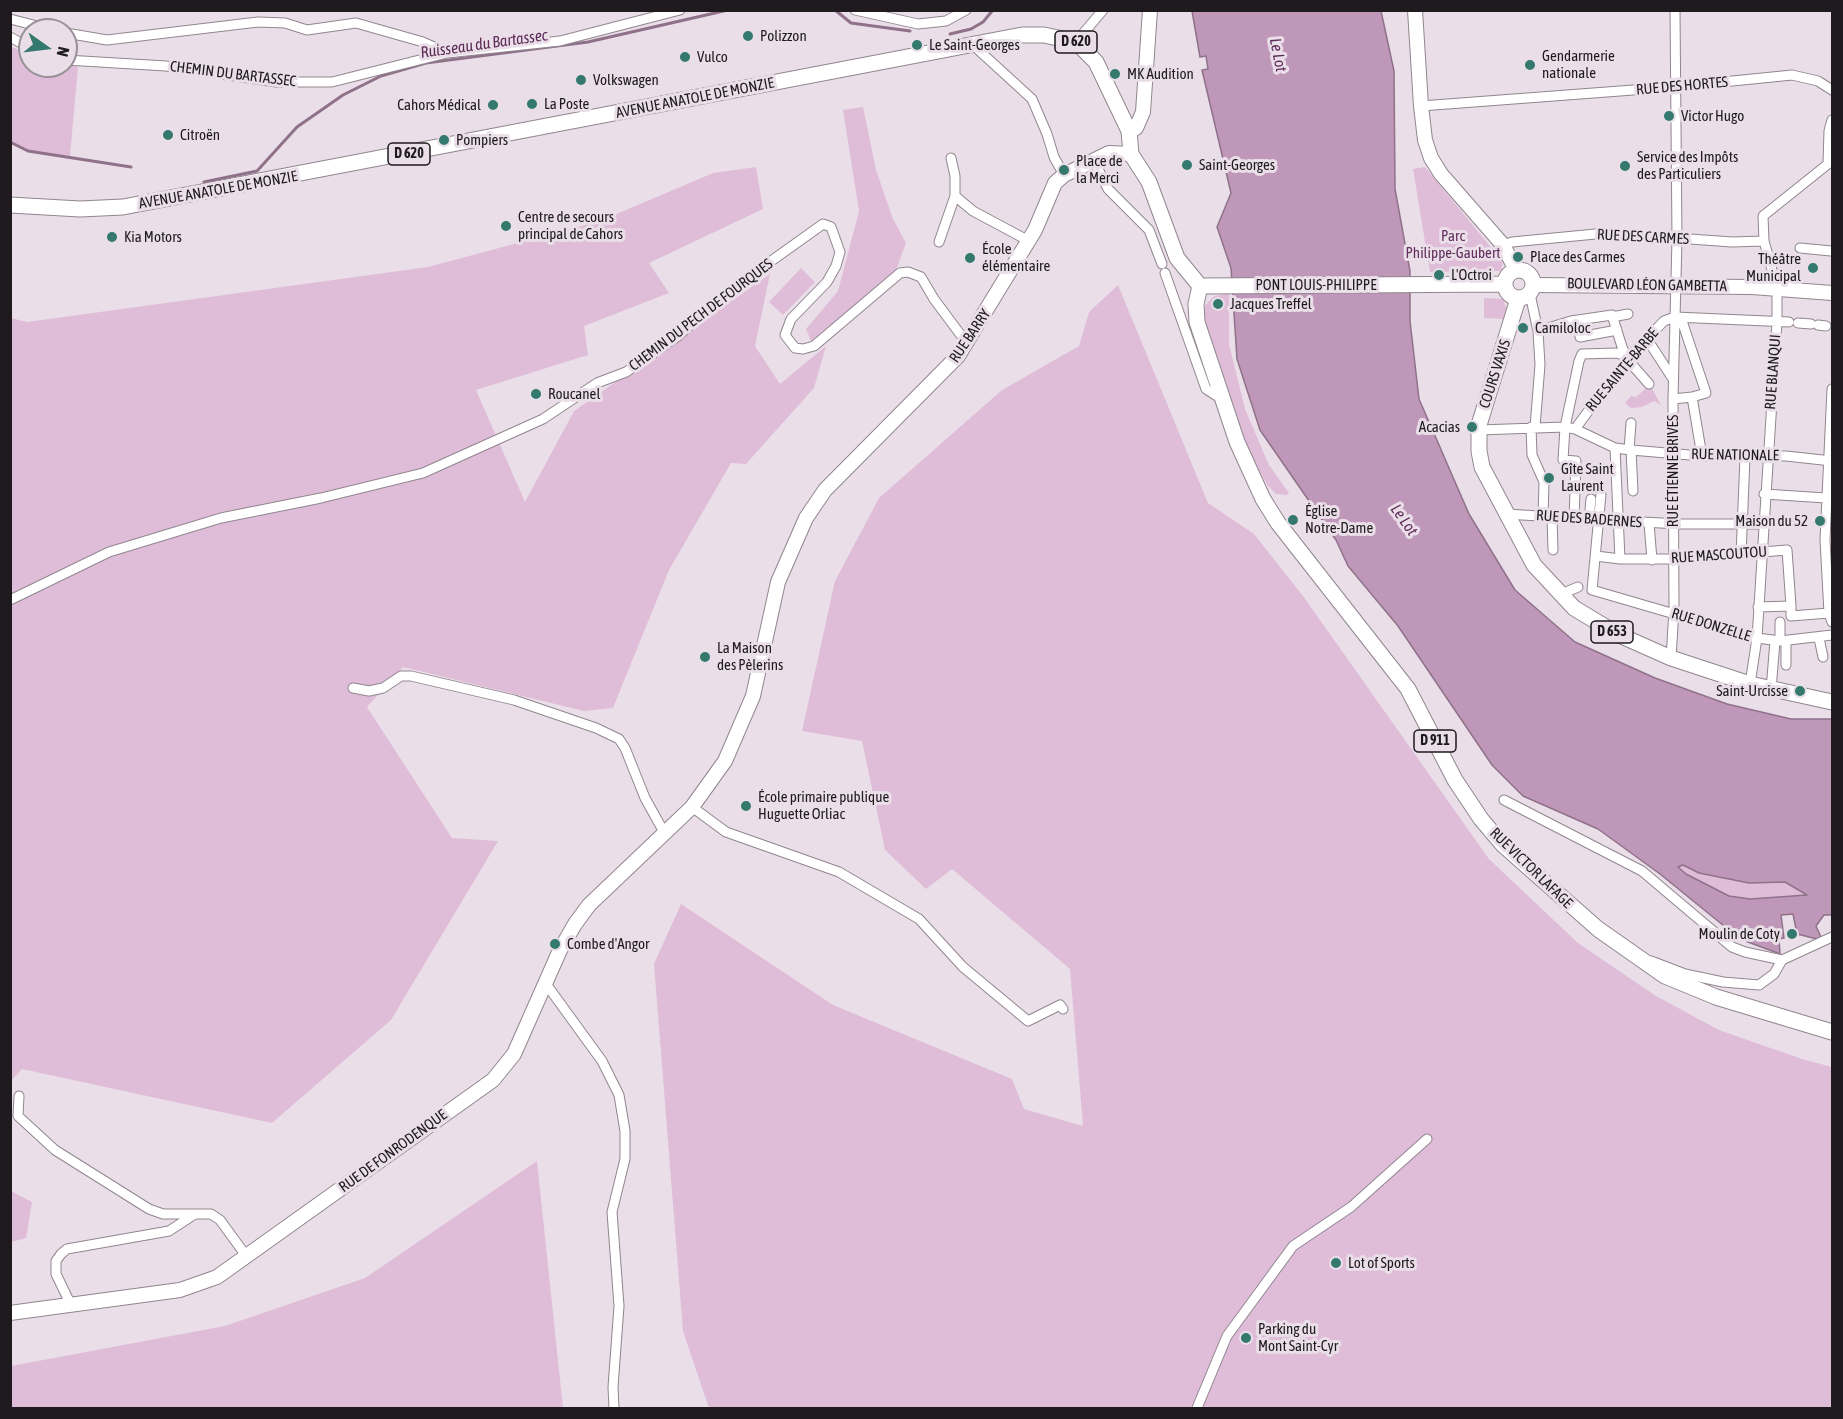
<!DOCTYPE html>
<html>
<head>
<meta charset="utf-8">
<style>
	body { margin:0 }
	#map { position:relative; width:1843px; height:1419px; overflow:hidden; background:#eadfe8; font-family:"Asap Condensed",sans-serif }
	canvas { display:block }
	.frame { position:absolute; inset:0; border:12px solid #1e1a1d; pointer-events:none }
	.north { position:absolute; left:18px; top:18px; width:60px; height:60px; box-sizing:border-box; background:#eadfe8; border:2px solid #989097; border-radius:50%; rotate:104deg; font-size:16px; font-weight:700; line-height:24px; text-align:center; color:#1e1a1d }
	.north::after { content:''; display:block; margin:auto; width:21px; height:27px; background:#34796e; clip-path:polygon(50% 0,100% 100%,50% 72%,0 100%) }
</style>
</head>
<body>
<div id="map">
<canvas width="1843" height="1419"></canvas>
<div class="frame"></div>
<div class="north">N</div>
</div>
<script>
const ctx = document.querySelector('canvas').getContext('2d');
ctx.lineJoin = 'round';
function fill(path, color) { ctx.fillStyle = color; ctx.fill(path, 'evenodd'); }
const shape = rows => new Path2D(rows.map(r => 'M' + r).join(''));
function stroke(path, color, width, dash) { ctx.strokeStyle = color; ctx.lineWidth = width; ctx.lineCap = dash ? 'butt' : 'round'; ctx.setLineDash(dash || []); ctx.stroke(path); }
function write(font, color, halo, rows, align = 'center') {
  ctx.font = font + ' "Asap Condensed",sans-serif'; ctx.lineWidth = 6; ctx.setLineDash([]); ctx.textBaseline = 'middle'; ctx.strokeStyle = halo; ctx.fillStyle = color; for (const [text, x, y, turn = 0] of rows) {
    ctx.save(); ctx.translate(x, y); ctx.rotate((+turn || 0) * Math.PI / 180); ctx.textAlign = isNaN(turn) ? turn : align; if (halo) ctx.strokeText(text, 0, 0); ctx.fillText(text, 0, 0); ctx.restore();
  }
}
fill(shape([
	[10,46,30,55,30,66,66,64,78,67,70,156,28,151,11,142],
	[863,107,876,170,893,219,906,243,894,276,811,341,806,329,838,291,859,211,843,110],
	[756,167,763,209,649,263,669,293,584,326,588,355,476,390,525,502,574,411,770,274,755,346,780,384,826,346,814,388,746,464,731,463,669,570,613,708,584,711,403,667,367,707,452,838,498,841,391,1020,272,1123,22,1069,11,1081,11,318,27,322,428,267,600,221,713,173],
	[1425,167,1503,262,1501,271,1430,272,1413,169],
	[801,268,815,282,783,315,769,302],
	[1118,285,1208,503,1254,534,1303,596,1489,859,1578,943,1656,996,1719,1030,1802,1059,1832,1067,1832,1408,709,1408,683,1331,654,964,681,904,833,1005,1012,1079,1024,1109,1083,1126,1070,969,952,869,926,889,885,850,862,741,802,731,835,581,879,498,1002,390,1079,346,1089,312],
	[1229,293,1229,344,1245,409,1269,465,1289,493,1287,495,1276,494,1268,486,1245,447,1204,320,1205,306,1210,300,1215,296],
	[1484,298,1503,299,1507,310,1505,319,1484,318],
	[1650,385,1661,405,1654,401,1642,407,1631,408,1625,403,1631,396,1636,397],
	[1683,865,1699,873,1749,883,1785,882,1807,896,1750,899,1729,896,1686,874,1678,867],
	[537,1161,563,1408,11,1408,11,1366,225,1326,365,1278],
	[11,1191,32,1202,26,1238,11,1242]
]), '#dfbdd9');
const water = shape([
	[1192,11,1381,11,1394,71,1395,189,1410,271,1410,321,1419,399,1469,514,1515,590,1575,642,1655,678,1727,704,1791,719,1832,719,1832,915,1824,915,1816,926,1821,937,1817,939,1797,934,1793,914,1781,915,1784,938,1779,939,1780,954,1740,939,1660,874,1598,829,1523,796,1492,765,1398,626,1348,566,1336,540,1260,430,1237,359,1231,268,1217,227,1231,193,1202,70,1208,69,1206,56,1200,57,1192,11],
	[1683,865,1699,873,1749,883,1785,882,1807,895,1750,899,1729,896,1686,874,1678,867,1683,865]
]);
fill(water, '#bf97b9');
stroke(water, '#8f728a', 1.5);
stroke(shape([
	[835,10,851,23,910,31],
	[950,34,971,29,983,22,993,10],
	[10,142,28,151,131,167],
	[204,182,257,171,297,127,343,95,381,76,426,63,588,42,728,10]
]), '#8f728a', 3);
const street = shape([
	[855,10,918,24,946,21,966,10],
	[10,19,53,30],
	[66,33,107,40,258,22,285,23,307,30,356,23,423,42,447,53],
	[10,37,30,48],
	[1076,42,1103,10],
	[973,45,1032,99,1047,134,1054,157,1064,175],
	[66,60,166,66,276,82,332,82,447,53,560,41,680,10],
	[1421,106,1673,87,1792,75,1818,81,1832,90],
	[951,158,955,176,955,196,973,211,1029,241],
	[1093,159,1108,189,1149,230,1162,264],
	[939,242,955,196],
	[1503,245,1512,242,1606,233,1732,242,1764,241],
	[1800,248,1831,251],
	[1165,273,1206,389,1217,396,1222,396],
	[1530,294,1538,331,1540,365,1535,427],
	[1612,317,1628,314],
	[1681,318,1706,393,1692,397],
	[1798,323,1811,324],
	[1818,325,1826,326],
	[1538,331,1571,321,1612,315,1623,350,1630,357],
	[1580,337,1617,330],
	[1647,339,1673,379],
	[1627,359,1649,384],
	[1832,389,1825,540,1829,613,1832,622],
	[1673,399,1692,397,1702,456],
	[1531,427,1532,455,1544,482,1543,516],
	[1575,429,1627,359,1664,321,1675,317,1789,322],
	[1479,430,1565,427,1575,429,1615,448,1631,450,1702,456,1786,456,1832,461],
	[1615,448,1620,559],
	[1629,450,1631,423],
	[1631,450,1633,491],
	[1601,494,1592,590,1757,638,1780,641,1832,635],
	[1764,494,1826,498],
	[1505,514,1678,524,1762,524],
	[1552,517,1553,550],
	[1574,519,1576,461,1563,460,1565,427,1579,361,1582,354,1616,353,1630,357],
	[1589,520,1591,499],
	[1649,523,1652,560],
	[1741,555,1745,457],
	[1596,556,1620,559,1673,559,1787,550,1791,606],
	[1559,595,1578,587],
	[10,600,109,552,221,518,321,498,423,473,543,419,597,383,626,372,678,336,725,294,823,224,831,227,840,252,836,266,827,282,791,319,785,335,795,348,803,349,814,346,900,273,908,272,921,277,934,299,960,334,969,340],
	[1758,607,1791,606,1791,616,1829,613],
	[1780,622,1780,641],
	[1819,638,1823,657],
	[1786,641,1786,665],
	[1671,658,1674,610,1673,399,1677,239,1675,10],
	[1750,684,1757,638,1777,322,1777,288,1764,241,1763,216,1828,164,1829,131,1832,120],
	[353,688,369,691,383,688,401,676,411,676,514,700,596,728,619,739,625,748,645,798,665,834],
	[1771,690,1775,641],
	[1504,800,1642,871,1732,947,1745,952,1782,960],
	[692,807,726,832,839,872,919,919,963,967,1028,1021,1060,1005,1063,1009],
	[1651,961,1685,974,1723,982,1759,985,1774,974,1782,960,1832,937],
	[544,985,549,988,602,1061,619,1095,625,1131,625,1159,612,1212,619,1306,613,1387,614,1408],
	[19,1096,18,1116,55,1150,149,1209,163,1214,195,1214],
	[70,1303,56,1274,56,1261,61,1254,67,1249,169,1231,195,1214,211,1214,220,1220,247,1257],
	[1197,1408,1227,1336,1293,1246,1351,1207,1427,1139]
]);
const secondary = shape([
	[1415,10,1421,106,1425,140,1431,158,1441,174,1503,245,1516,270],
	[1129,131,1136,128,1143,112,1150,10],
	[1534,285,1752,287,1832,293],
	[10,1313,180,1290,217,1277,493,1080,514,1054,560,950,575,924,589,905,692,807,725,761,753,696,778,582,806,518,825,490,958,356,1035,230,1055,183,1064,175,1109,153,1131,154]
]);
const primary = shape([
	[10,205,80,209,123,207,1022,35,1044,35,1076,42,1096,62,1129,131,1131,154,1149,182,1177,258,1200,286],
	'1505 284a14 14 0 1 1 28 0a14 14 0 1 1-28 0Z',
	[1200,286,1196,304,1197,322,1237,442,1263,499,1278,523,1408,689,1455,780,1481,819,1503,845,1598,929,1665,976,1716,997,1832,1032],
	[1200,286,1505,284],
	[1518,299,1479,425,1479,451,1482,467,1534,565,1574,608,1617,634,1671,658,1750,684,1832,702]
]);
stroke(street, '#91868f', 11);
stroke(secondary, '#91868f', 16);
stroke(primary, '#91868f', 17);
stroke(street, '#fff', 9);
stroke(secondary, '#fff', 14);
stroke(primary, '#fff', 15);
for (const [x, y, r, color] of [
	[748,36,6,"#34796e"],
	[917,45,6,"#34796e"],
	[685,57,6,"#34796e"],
	[1530,65,6,"#34796e"],
	[1115,74,6,"#34796e"],
	[581,80,6,"#34796e"],
	[532,104,6,"#34796e"],
	[493,105,6,"#34796e"],
	[1669,116,6,"#34796e"],
	[168,135,6,"#34796e"],
	[444,140,6,"#34796e"],
	[1187,165,6,"#34796e"],
	[1625,166,6,"#34796e"],
	[1064,170,6,"#34796e"],
	[506,226,6,"#34796e"],
	[112,237,6,"#34796e"],
	[1518,257,6,"#34796e"],
	[970,258,6,"#34796e"],
	[1813,268,6,"#34796e"],
	[1439,275,6,"#34796e"],
	[1218,304,6,"#34796e"],
	[1523,328,6,"#34796e"],
	[536,394,6,"#34796e"],
	[1472,427,6,"#34796e"],
	[1549,478,6,"#34796e"],
	[1293,520,6,"#34796e"],
	[1820,521,6,"#34796e"],
	[705,657,6,"#34796e"],
	[1800,691,6,"#34796e"],
	[746,806,6,"#34796e"],
	[1792,934,6,"#34796e"],
	[555,944,6,"#34796e"],
	[1336,1263,6,"#34796e"],
	[1246,1338,6,"#34796e"]
]) { const dot = new Path2D(); dot.arc(x, y, r, 0, 2 * Math.PI); ctx.fillStyle = color; ctx.fill(dot); stroke(dot, '#eadfe8', 2); }
for (const [x, y, w] of [
	[1076,42,42],
	[409,154,42],
	[1612,632,42],
	[1435,741,42]
]) { const box = new Path2D(); box.roundRect(x - w / 2, y - 11, w, 22, 4.5); ctx.fillStyle = '#eadfe8'; ctx.fill(box); stroke(box, '#1e1a1d', 1.5); }
write('bold 14px', '#1e1a1d', null, [
	["D 620",1076,42],
	["D 620",409,154],
	["D 653",1612,632],
	["D 911",1435,741]
]);
write('15px', '#1e1a1d', '#eadfe8', [
	["Polizzon",760,36],
	["Le Saint-Georges",929,45],
	["Gendarmerie",1542,56],
	["nationale",1542,73],
	["Vulco",697,57],
	["MK Audition",1127,74],
	["Volkswagen",593,80],
	["La Poste",544,104],
	["Cahors Médical",481,105,"right"],
	["Victor Hugo",1681,116],
	["Citroën",180,135],
	["Pompiers",456,140],
	["Service des Impôts",1637,157],
	["des Particuliers",1637,174],
	["Place de",1076,161],
	["la Merci",1076,178],
	["Saint-Georges",1199,165],
	["Centre de secours",518,217],
	["principal de Cahors",518,234],
	["Kia Motors",124,237],
	["École",982,249],
	["élémentaire",982,266],
	["Place des Carmes",1530,257],
	["Théâtre",1801,259,"right"],
	["Municipal",1801,276,"right"],
	["L'Octroi",1451,275],
	["Jacques Treffel",1230,304],
	["Camiloloc",1535,328],
	["Roucanel",548,394],
	["Acacias",1460,427,"right"],
	["Gîte Saint",1561,469],
	["Laurent",1561,486],
	["Église",1305,511],
	["Notre-Dame",1305,528],
	["Maison du 52",1808,521,"right"],
	["La Maison",717,648],
	["des Pèlerins",717,665],
	["Saint-Urcisse",1788,691,"right"],
	["École primaire publique",758,797],
	["Huguette Orliac",758,814],
	["Moulin de Coty",1780,934,"right"],
	["Combe d'Angor",567,944],
	["Lot of Sports",1348,1263],
	["Parking du",1258,1329],
	["Mont Saint-Cyr",1258,1346]
], 'left');
write('15px', '#1e1a1d', '#eadfe8', [
	["CHEMIN DU BARTASSEC",233,74,7],
	["RUE DES HORTES",1682,86,-5],
	["AVENUE ANATOLE DE MONZIE",695,98,-11],
	["AVENUE ANATOLE DE MONZIE",218,190,-10],
	["RUE DES CARMES",1643,237,3],
	["PONT LOUIS-PHILIPPE",1316,285],
	["BOULEVARD LÉON GAMBETTA",1647,285,1],
	["CHEMIN DU PECH DE FOURQUES",701,315,-37],
	["RUE BARRY",970,336,-56],
	["RUE SAINTE-BARBE",1622,370,-50],
	["RUE BLANQUI",1773,372,-86],
	["COURS VAXIS",1495,374,-72],
	["RUE NATIONALE",1735,455,1],
	["RUE ÉTIENNE BRIVES",1673,471,-90],
	["RUE DES BADERNES",1589,519,4],
	["RUE MASCOUTOU",1719,555,-4],
	["RUE DONZELLE",1711,625,17],
	["RUE VICTOR LAFAGE",1531,868,44],
	["RUE DE FONRODENQUE",393,1151,-36]
]);
write('15px', '#622f5c', '#eadfe8', [
	["Parc",1453,236],
	["Philippe-Gaubert",1453,253]
]);
write('italic 16px', '#5e2c59', '#eadfe8', [
	["Ruisseau du Bartassec",484,44,-8],
	["Le Lot",1278,55,79],
	["Le Lot",1404,520,55]
]);
</script>
</body>
</html>
